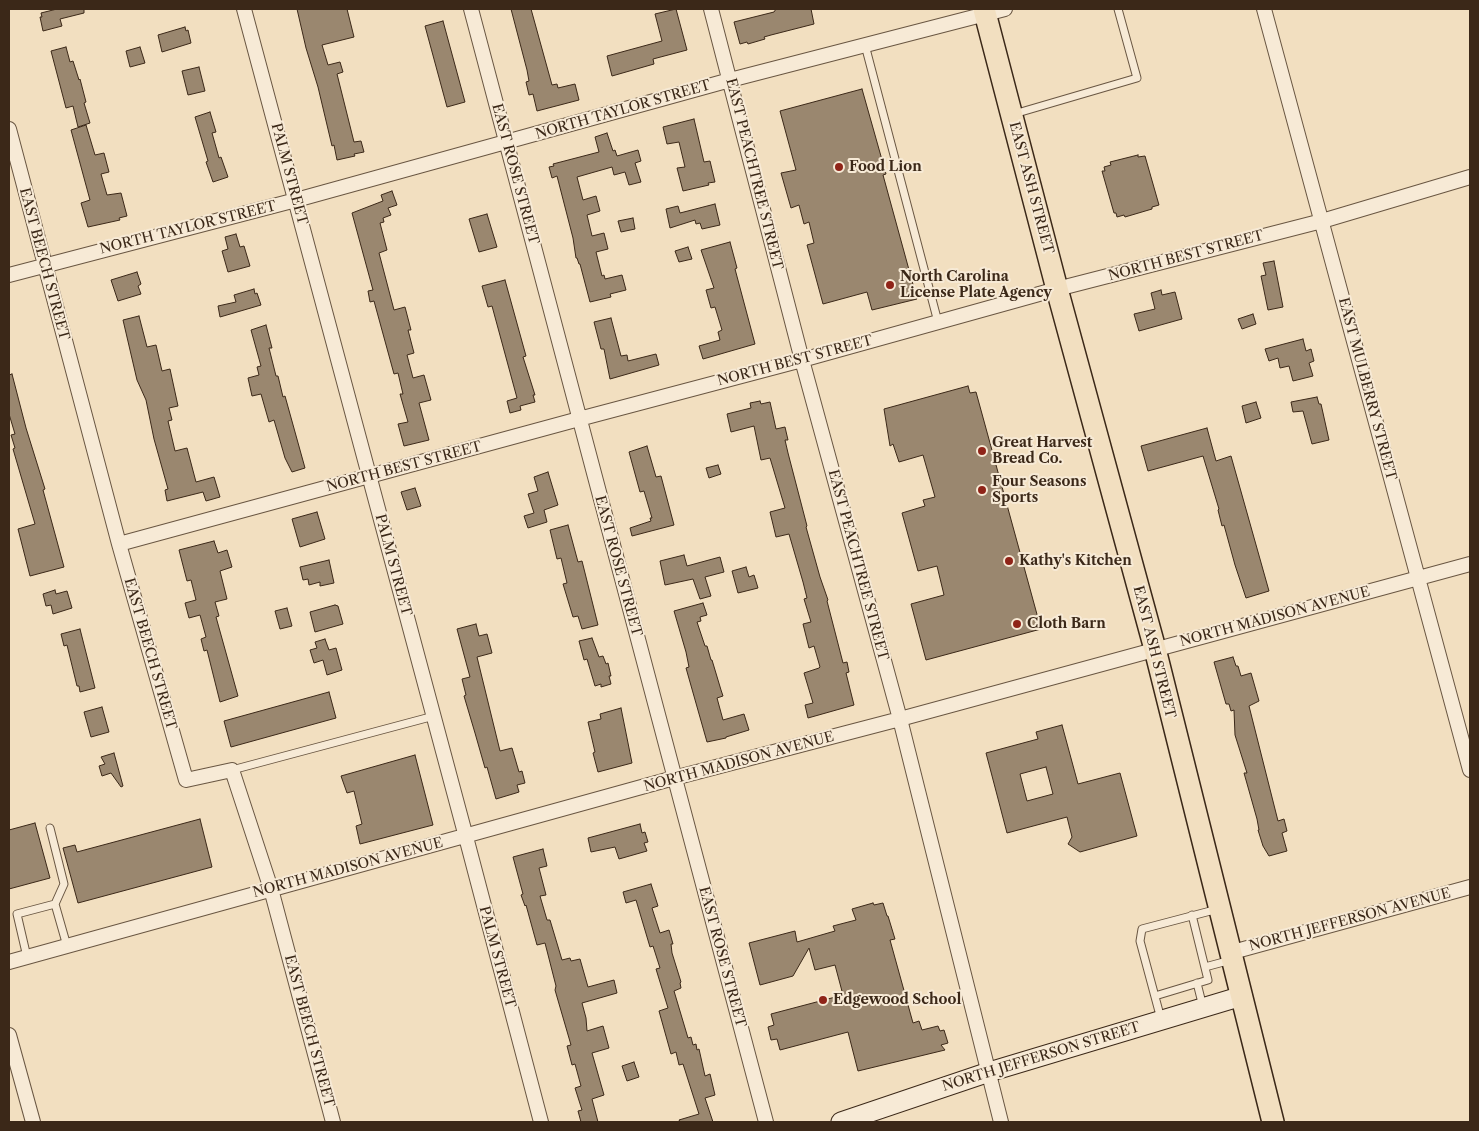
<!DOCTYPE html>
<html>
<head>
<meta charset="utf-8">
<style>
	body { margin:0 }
	#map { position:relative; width:1479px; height:1131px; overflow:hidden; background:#f2dfc0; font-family:"Libre Caslon Text",serif }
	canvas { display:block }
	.frame { position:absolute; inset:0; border:10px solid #3b2818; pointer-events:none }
</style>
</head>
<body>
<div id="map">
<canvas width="1479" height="1131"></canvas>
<div class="frame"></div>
</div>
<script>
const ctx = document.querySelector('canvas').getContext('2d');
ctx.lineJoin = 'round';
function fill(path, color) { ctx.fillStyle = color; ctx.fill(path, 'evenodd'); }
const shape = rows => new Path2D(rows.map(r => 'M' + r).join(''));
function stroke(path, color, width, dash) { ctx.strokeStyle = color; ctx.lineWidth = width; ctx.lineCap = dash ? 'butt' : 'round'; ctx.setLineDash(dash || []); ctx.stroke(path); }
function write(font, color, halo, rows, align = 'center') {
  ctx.font = font + ' "Libre Caslon Text",serif'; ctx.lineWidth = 4; ctx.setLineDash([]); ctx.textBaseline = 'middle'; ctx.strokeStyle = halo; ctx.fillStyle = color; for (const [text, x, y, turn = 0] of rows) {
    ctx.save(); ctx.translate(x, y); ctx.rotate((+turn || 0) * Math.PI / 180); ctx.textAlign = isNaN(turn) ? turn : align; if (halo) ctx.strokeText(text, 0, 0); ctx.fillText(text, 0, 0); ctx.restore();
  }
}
const building = shape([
	[57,9,84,9,84,13,60,19,62,26,43,31,40,17,42,17,41,13,57,9],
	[297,9,347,9,354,37,322,45,328,65,340,62,343,72,337,74,354,142,361,141,364,152,354,154,355,156,337,160,334,145,332,146,318,87,306,48,297,9],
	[511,9,531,9,552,85,557,84,558,88,575,84,579,100,537,111,533,94,529,95,526,82,529,81,527,70,511,9],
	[676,9,687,50,653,59,654,64,612,76,607,56,662,41,655,14,676,9],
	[776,9,811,9,814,24,771,35,764,37,765,39,748,44,747,42,740,44,734,22,774,12,776,9],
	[443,21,465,102,447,107,425,26,443,21],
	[185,27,186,31,188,30,191,43,162,52,158,35,185,27],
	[66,47,70,62,73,61,79,80,80,79,86,102,84,103,90,123,78,127,73,106,66,108,51,51,66,47],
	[140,47,145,63,130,67,126,51,140,47],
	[199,67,205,91,188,95,182,71,199,67],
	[862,89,886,174,883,175,917,299,872,310,867,292,823,304,807,245,814,243,809,222,804,224,799,205,791,208,781,173,796,170,780,111,862,89],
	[210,112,216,132,212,133,219,158,221,157,228,177,213,182,206,162,208,161,195,117,210,112],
	[694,119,704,162,710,161,715,182,708,183,709,185,683,191,677,168,685,167,679,142,667,144,663,127,694,119],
	[86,125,95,155,104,153,109,172,101,174,107,195,121,193,127,216,119,218,120,220,88,227,81,203,90,200,71,130,86,125],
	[607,133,613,151,615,150,617,156,638,150,641,161,635,163,641,182,629,185,625,172,614,175,612,167,577,177,583,200,596,196,600,211,587,215,592,236,604,233,608,249,596,252,602,276,604,275,605,279,622,275,626,290,610,294,611,297,590,302,580,264,579,264,577,258,576,258,573,238,557,176,552,178,549,167,554,166,553,164,599,152,595,137,607,133],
	[1138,155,1138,157,1145,156,1159,205,1152,207,1152,209,1125,217,1124,215,1117,217,1116,213,1114,213,1102,171,1105,171,1104,167,1111,165,1110,162,1138,155],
	[392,191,397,205,388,208,391,215,383,218,384,222,380,223,387,250,379,253,394,310,405,307,411,330,408,330,414,353,407,355,413,378,424,375,431,400,419,403,429,440,404,446,398,424,408,422,400,394,403,394,398,373,394,374,374,301,370,302,368,291,373,290,352,213,383,201,381,195,392,191],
	[715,204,720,225,702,229,700,223,696,224,695,220,670,228,666,209,678,206,680,213,715,204],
	[487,214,497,247,479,252,469,219,487,214],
	[633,218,635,229,621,232,618,221,633,218],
	[236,234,240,247,244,246,250,266,228,272,222,251,228,249,225,237,236,234],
	[730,242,737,268,735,269,755,344,703,359,699,346,720,340,718,332,722,330,715,307,711,308,706,290,714,288,701,250,730,242],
	[688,247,692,259,679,262,675,251,688,247],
	[1274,261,1283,307,1268,310,1261,276,1266,275,1263,263,1274,261],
	[137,272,141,284,138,286,141,294,118,301,111,280,137,272],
	[505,280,526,356,523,357,535,395,533,395,535,402,520,406,521,410,510,413,507,401,517,398,492,306,488,307,482,286,505,280],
	[254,289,255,294,257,293,261,305,220,317,218,306,236,302,234,295,254,289],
	[1161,290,1162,295,1175,292,1182,319,1139,331,1134,314,1155,309,1151,293,1161,290],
	[1253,314,1256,324,1242,329,1238,319,1253,314],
	[139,316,147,347,156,345,162,371,170,369,178,406,169,408,172,420,168,421,175,451,187,448,196,482,214,477,220,497,206,501,203,492,167,501,165,490,168,489,154,439,146,400,137,380,123,320,139,316],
	[611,318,621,356,627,355,628,361,656,354,659,365,610,379,604,349,601,349,594,322,611,318],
	[266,325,272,348,269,348,276,376,278,376,283,397,285,396,305,468,292,472,285,458,274,420,269,422,261,394,252,396,248,378,259,375,257,367,261,366,251,330,266,325],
	[1303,339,1306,351,1311,349,1314,361,1309,363,1313,376,1293,381,1289,366,1280,368,1278,358,1269,361,1265,349,1303,339],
	[12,374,26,428,45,489,43,490,64,567,30,576,18,529,35,524,13,449,15,448,11,435,15,434,9,414,9,375,12,374],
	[968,386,970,393,976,392,1041,629,926,660,911,604,944,595,937,566,918,571,902,513,925,506,923,500,935,497,923,455,899,462,893,444,890,446,884,409,968,386],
	[1317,397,1319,404,1321,404,1329,440,1312,444,1303,411,1293,412,1291,402,1317,397],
	[760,401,761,404,770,402,776,429,785,427,788,440,785,440,788,453,807,526,806,527,820,577,828,600,827,601,843,663,847,662,849,672,846,673,854,705,808,718,805,705,813,703,804,673,819,668,820,667,814,646,809,648,803,624,811,622,804,599,807,598,803,582,789,534,776,537,770,512,785,508,770,458,761,460,754,426,731,432,727,414,751,408,750,403,760,401],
	[1256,402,1261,418,1246,423,1242,406,1256,402],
	[1207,428,1216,461,1231,456,1269,591,1246,598,1235,565,1224,525,1222,526,1218,510,1219,509,1203,456,1148,471,1141,446,1207,428],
	[647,446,656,477,661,476,674,525,632,536,630,528,651,521,650,518,652,518,644,491,640,492,629,452,647,446],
	[718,465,721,474,709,478,706,468,718,465],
	[548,472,558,505,544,510,547,522,528,528,524,516,534,513,528,494,538,491,534,477,548,472],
	[415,488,421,506,407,510,401,492,415,488],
	[317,512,325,539,300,547,292,519,317,512],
	[568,525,578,562,582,561,598,625,582,629,578,616,573,617,563,584,567,583,561,558,557,559,550,530,568,525],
	[214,541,218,553,227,550,232,567,220,571,227,599,215,602,219,616,216,617,238,696,220,702,207,650,204,651,201,639,206,637,200,615,189,618,185,603,196,600,191,580,187,581,179,550,214,541],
	[684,555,687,566,720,557,724,572,705,577,711,596,700,599,693,579,665,585,660,561,684,555],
	[329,560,334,583,320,586,320,582,309,585,308,579,303,580,300,567,329,560],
	[746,567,749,577,754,575,758,588,738,593,732,571,746,567],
	[55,590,56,594,67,591,72,608,53,614,51,605,46,606,43,594,55,590],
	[703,603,707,615,700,617,701,621,697,622,705,646,707,646,711,660,712,660,721,690,723,696,717,698,723,720,744,714,749,730,726,737,726,738,707,742,686,668,689,667,686,652,674,611,703,603],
	[335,605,338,606,343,624,315,632,310,612,335,605],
	[287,608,292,626,280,629,275,611,287,608],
	[476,624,479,636,487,634,492,653,477,657,500,751,512,748,519,772,522,771,525,783,517,785,519,792,516,793,496,799,487,767,485,768,475,733,464,696,466,695,462,679,470,677,457,629,476,624],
	[80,629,95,688,80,692,79,686,77,686,67,645,64,646,61,634,80,629],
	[592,638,599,657,603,656,606,664,608,663,611,676,609,676,611,684,601,687,601,684,595,686,587,659,584,660,579,641,592,638],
	[325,639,329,650,336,648,342,670,327,675,323,660,314,663,310,650,317,648,315,642,325,639],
	[1233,657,1236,666,1238,666,1241,676,1251,673,1259,701,1249,706,1278,821,1284,819,1287,831,1282,833,1287,851,1269,856,1263,846,1258,830,1259,830,1257,819,1244,773,1247,773,1235,735,1234,710,1231,711,1229,704,1226,704,1214,662,1233,657],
	[329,692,336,718,231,747,224,721,329,692],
	[102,707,109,732,91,737,84,712,102,707],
	[621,708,632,763,598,772,593,753,595,752,588,722,601,719,600,714,621,708],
	[1062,725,1078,784,1120,773,1137,836,1080,852,1068,844,1072,837,1067,817,1007,833,986,753,1038,739,1036,732,1062,725],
	[1046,767,1053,794,1027,801,1020,774,1046,767],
	[114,753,123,786,121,787,111,773,102,776,99,766,105,764,101,757,114,753],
	[415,755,433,825,360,844,356,826,362,824,354,791,347,793,341,776,415,755],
	[200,819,212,867,78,903,63,848,75,845,77,852,200,819],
	[35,823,50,878,9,889,9,830,35,823],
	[640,824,642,833,645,832,648,842,644,843,647,851,619,859,615,847,591,852,588,838,640,824],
	[543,849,547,866,539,868,546,895,540,896,547,920,550,920,562,960,570,958,571,961,580,959,588,987,614,980,617,993,582,1003,586,1018,587,1031,603,1026,609,1048,592,1053,604,1095,592,1099,598,1122,581,1122,578,1111,582,1110,575,1088,581,1086,575,1064,572,1065,567,1046,571,1045,555,990,556,986,545,943,537,945,526,905,525,906,521,895,523,894,513,857,543,849],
	[651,884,658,906,652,908,660,933,669,930,673,944,671,944,672,953,681,982,680,983,681,988,674,991,688,1038,691,1037,693,1045,696,1044,697,1050,699,1049,705,1076,710,1074,715,1095,705,1098,713,1122,680,1122,679,1120,699,1114,683,1064,679,1065,676,1052,671,1054,659,1011,668,1008,656,969,660,968,653,946,650,947,636,900,626,903,623,892,651,884],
	[873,903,874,905,883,903,887,916,888,916,895,939,890,940,913,1023,919,1021,922,1030,938,1026,940,1031,944,1030,948,1043,941,1045,945,1050,858,1071,848,1032,780,1050,777,1039,771,1040,768,1027,774,1025,771,1014,843,995,835,965,815,970,809,948,793,976,760,985,749,943,795,931,797,942,835,931,833,926,856,920,852,909,873,903],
	[634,1062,639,1077,627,1081,622,1066,634,1062]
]);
fill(building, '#9a876f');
stroke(building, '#3b2818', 1);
const lane = shape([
	[865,45,938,322],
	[1014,114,1137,78,1118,9],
	[232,770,434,716],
	[50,828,64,884,55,904,67,946],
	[27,957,17,914,55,904],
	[1205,967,1231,960],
	[1197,983,1203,1007],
	[1155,996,1208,980,1192,915],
	[1161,1019,1140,941,1142,929,1218,909]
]);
const street = shape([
	[244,9,466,837,541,1122],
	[471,9,766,1122],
	[711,9,802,360,900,719,1001,1122],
	[1264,9,1470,770],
	[9,129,119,544,186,780,232,770,271,889,333,1122],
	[9,275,296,200,730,80,1005,9],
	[119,544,579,419,802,360,1057,289,1322,221,1470,177],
	[1229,953,1470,887],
	[9,962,674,778,900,719,1470,564],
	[9,1035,33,1122]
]);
const secondary = shape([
	[841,1122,989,1072,1242,996]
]);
const primary = shape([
	[984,9,1057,289,1155,649,1273,1122]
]);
stroke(lane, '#695642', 9);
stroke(street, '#695642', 16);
stroke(secondary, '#3b2818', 21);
stroke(primary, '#3b2818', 24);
stroke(lane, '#f7ead6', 7);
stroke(street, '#f7ead6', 14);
stroke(secondary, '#f7ead6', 19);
stroke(primary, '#f2dfc0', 21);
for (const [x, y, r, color] of [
	[839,167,5,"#8f2418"],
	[890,285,5,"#8f2418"],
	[982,451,5,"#8f2418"],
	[982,490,5,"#8f2418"],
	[1009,561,5,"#8f2418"],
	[1017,624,5,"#8f2418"],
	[823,1000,5,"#8f2418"]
]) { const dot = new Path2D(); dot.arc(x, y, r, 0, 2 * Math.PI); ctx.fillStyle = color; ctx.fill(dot); stroke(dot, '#f7ead6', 2); }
write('14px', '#3b2818', '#f7ead6', [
	["NORTH TAYLOR STREET",623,110,-16],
	["PALM STREET",289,174,75],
	["EAST ROSE STREET",515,174,75],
	["EAST PEACHTREE STREET",754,174,76],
	["EAST ASH STREET",1031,188,75],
	["NORTH TAYLOR STREET",188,228,-14],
	["NORTH BEST STREET",1186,256,-15],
	["EAST BEECH STREET",44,264,75],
	["NORTH BEST STREET",795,361,-15],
	["EAST MULBERRY STREET",1367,389,75],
	["NORTH BEST STREET",404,467,-15],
	["PALM STREET",393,565,75],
	["EAST PEACHTREE STREET",858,565,75],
	["EAST ROSE STREET",618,566,75],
	["NORTH MADISON AVENUE",1275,617,-15],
	["EAST ASH STREET",1154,652,76],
	["EAST BEECH STREET",150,654,74],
	["NORTH MADISON AVENUE",739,762,-15],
	["NORTH MADISON AVENUE",348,868,-15],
	["NORTH JEFFERSON AVENUE",1350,920,-15],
	["PALM STREET",497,957,75],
	["EAST ROSE STREET",722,957,75],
	["EAST BEECH STREET",309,1031,75],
	["NORTH JEFFERSON STREET",1041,1057,-17]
]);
write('bold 14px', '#3b2818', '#f7ead6', [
	["Food Lion",849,167],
	["North Carolina",900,277],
	["License Plate Agency",900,293],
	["Great Harvest",992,443],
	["Bread Co.",992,459],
	["Four Seasons",992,482],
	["Sports",992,498],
	["Kathy's Kitchen",1019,561],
	["Cloth Barn",1027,624],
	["Edgewood School",833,1000]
], 'left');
</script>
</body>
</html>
